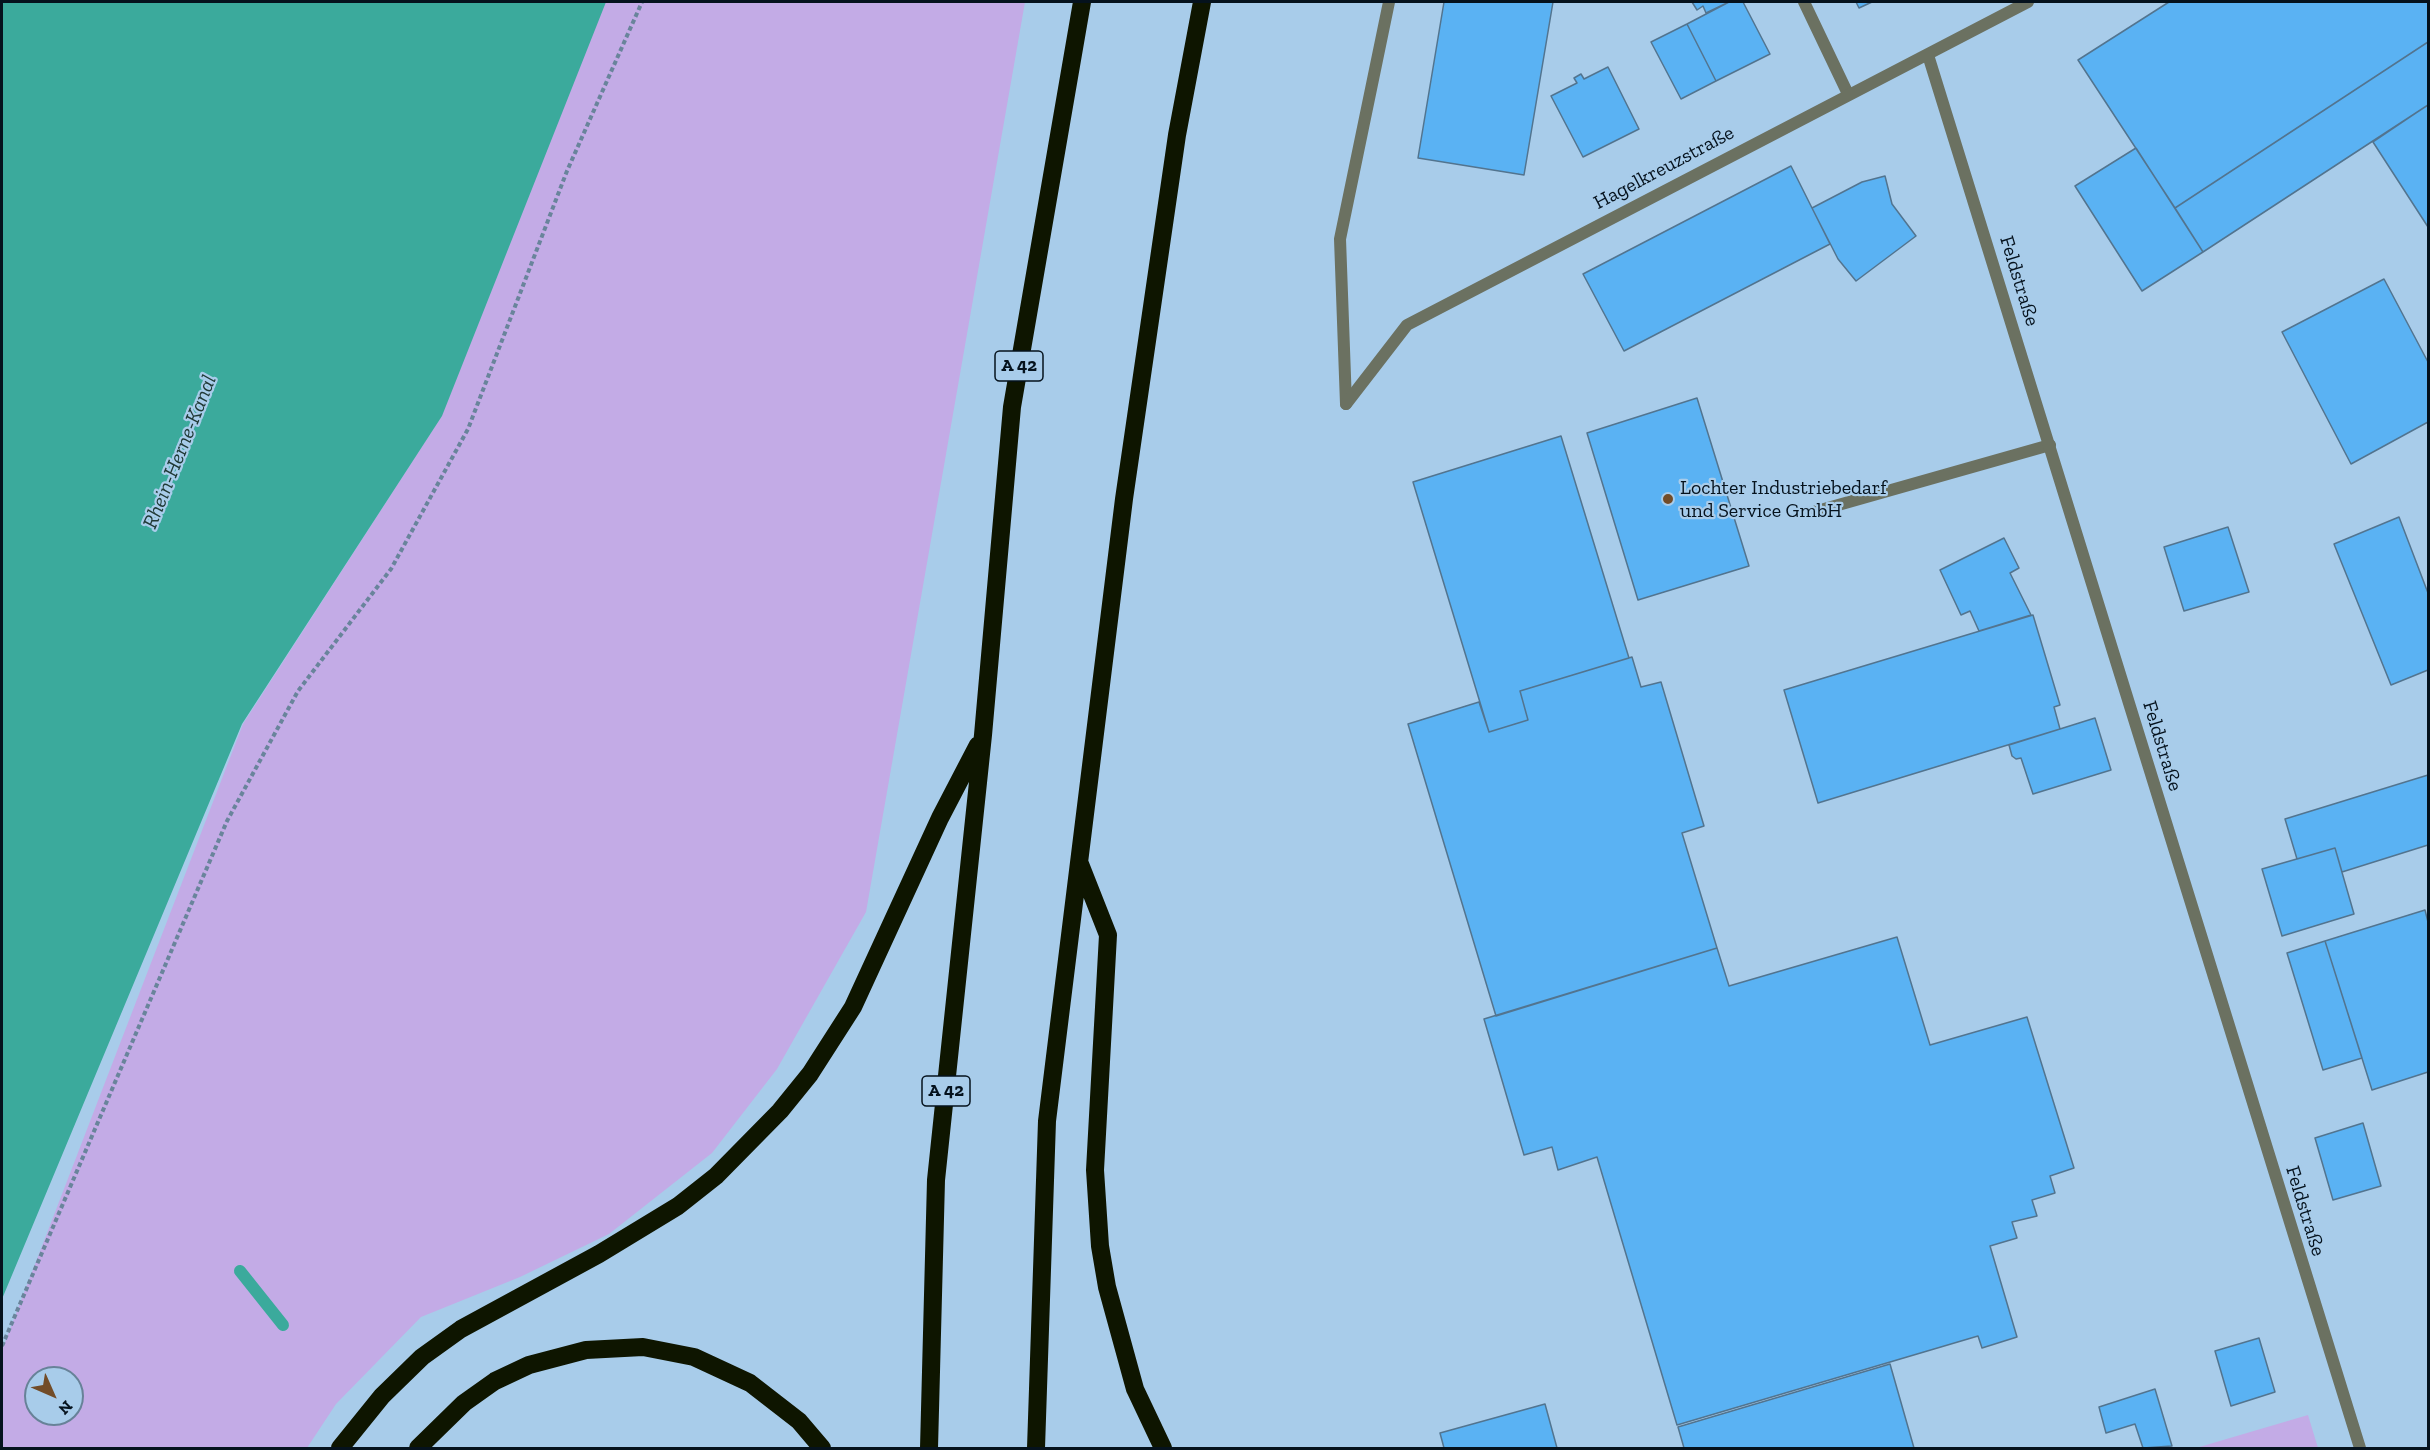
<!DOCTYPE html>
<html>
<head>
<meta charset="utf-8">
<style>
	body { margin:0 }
	#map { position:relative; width:2430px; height:1450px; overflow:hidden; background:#a8ccea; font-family:"Zilla Slab",serif }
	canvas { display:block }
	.frame { position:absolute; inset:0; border:3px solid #05121d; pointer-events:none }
	.north { position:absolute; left:24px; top:1366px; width:60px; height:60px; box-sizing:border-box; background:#a8ccea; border:2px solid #678298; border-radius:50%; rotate:135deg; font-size:16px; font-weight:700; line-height:24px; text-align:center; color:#05121d }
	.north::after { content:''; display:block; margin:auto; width:21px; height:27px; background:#724c28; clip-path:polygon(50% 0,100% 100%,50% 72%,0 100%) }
</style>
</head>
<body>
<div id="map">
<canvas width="2430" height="1450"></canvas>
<div class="frame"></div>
<div class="north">N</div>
</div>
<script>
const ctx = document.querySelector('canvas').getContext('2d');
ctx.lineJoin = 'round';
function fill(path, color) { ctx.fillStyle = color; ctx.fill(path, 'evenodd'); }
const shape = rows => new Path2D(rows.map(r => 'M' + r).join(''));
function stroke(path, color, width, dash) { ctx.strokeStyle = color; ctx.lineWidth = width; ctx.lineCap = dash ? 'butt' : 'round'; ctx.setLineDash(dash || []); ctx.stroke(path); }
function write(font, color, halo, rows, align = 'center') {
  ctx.font = font + ' "Zilla Slab",serif'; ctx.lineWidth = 4.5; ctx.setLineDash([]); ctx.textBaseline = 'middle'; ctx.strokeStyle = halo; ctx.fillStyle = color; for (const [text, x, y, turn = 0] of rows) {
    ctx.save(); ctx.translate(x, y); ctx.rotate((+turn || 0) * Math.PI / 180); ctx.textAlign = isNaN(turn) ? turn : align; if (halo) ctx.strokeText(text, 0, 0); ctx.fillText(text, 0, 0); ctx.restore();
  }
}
fill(shape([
	[605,2,1025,2,866,912,777,1069,712,1153,609,1234,520,1277,421,1317,336,1404,307,1448,2,1448,2,1350,243,724,441,417],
	[36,1378,72,1378,72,1414,36,1414],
	[2308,1415,2318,1448,2196,1448]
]), '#c3abe6');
fill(shape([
	[2,2,606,2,442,416,242,724,2,1299]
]), '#3baa9c');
stroke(shape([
	[240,1271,283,1325]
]), '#3baa9c', 12);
const building = shape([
	[1444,2,1553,2,1524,175,1418,158,1444,2],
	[1692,2,1729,2,1706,13,1703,6,1697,10,1692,2],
	[1729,2,1743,2,1770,54,1716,81,1687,24,1729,2],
	[1856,2,1872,2,1859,8,1856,2],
	[2169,2,2428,2,2428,42,2175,208,2078,60,2169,2],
	[1687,24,1716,81,1681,99,1651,42,1687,24],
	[2428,42,2428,105,2203,252,2175,208,2428,42],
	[1608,67,1639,129,1583,157,1551,96,1577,83,1574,78,1581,74,1584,79,1608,67],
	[2428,105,2428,227,2373,142,2428,105],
	[2136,148,2203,252,2142,291,2075,186,2136,148],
	[1791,166,1830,244,1624,351,1583,274,1791,166],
	[1885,176,1892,204,1916,236,1856,281,1838,259,1812,208,1862,182,1885,176],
	[2384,279,2428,362,2428,422,2351,464,2282,332,2384,279],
	[1697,398,1749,566,1638,600,1587,433,1697,398],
	[1561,436,1629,658,1520,691,1528,720,1489,732,1413,482,1561,436],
	[2399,517,2428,593,2428,670,2391,685,2334,544,2399,517],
	[2228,527,2249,592,2184,611,2164,547,2228,527],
	[2004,538,2019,568,2010,573,2031,615,1979,631,1970,611,1961,615,1940,570,2004,538],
	[2033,615,2060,705,2054,707,2060,729,1818,803,1784,690,2033,615],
	[1632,657,1641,687,1661,682,1704,826,1682,833,1717,948,1496,1016,1408,724,1479,702,1489,732,1528,720,1520,691,1632,657],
	[2095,718,2111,770,2033,794,2021,758,2016,759,2012,756,2009,745,2095,718],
	[2428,775,2428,845,2342,872,2335,848,2297,859,2285,819,2428,775],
	[2335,848,2354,914,2282,936,2262,869,2335,848],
	[2425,910,2428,922,2428,1072,2372,1090,2325,941,2425,910],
	[1897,937,1930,1045,2027,1017,2074,1168,2050,1176,2055,1193,2032,1200,2037,1216,2012,1222,2017,1238,1990,1246,2017,1337,1982,1348,1978,1336,1677,1425,1597,1157,1558,1170,1552,1147,1524,1155,1484,1019,1717,948,1729,986,1897,937],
	[2325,941,2362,1058,2323,1070,2287,953,2325,941],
	[2363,1123,2381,1186,2333,1200,2315,1138,2363,1123],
	[2259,1338,2275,1392,2231,1406,2215,1351,2259,1338],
	[1890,1364,1914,1448,1684,1448,1678,1427,1890,1364],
	[2155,1389,2172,1446,2143,1448,2135,1424,2106,1433,2099,1407,2155,1389],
	[1545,1404,1557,1448,1444,1448,1440,1433,1545,1404]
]);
fill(building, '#5ab2f3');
stroke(building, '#52748f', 1.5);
stroke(shape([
	[2,1346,227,821,298,691,391,569,468,429,567,171,642,2]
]), '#69849b', 4, [4.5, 3]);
stroke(shape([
	[1804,2,1848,94],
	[1346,404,1340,239,1389,2],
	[1810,513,2050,445]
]), '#6b7161', 12);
stroke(shape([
	[1928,55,2360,1448],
	[1346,404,1407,325,2028,2]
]), '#6b7161', 12);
stroke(shape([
	[1080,864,1108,935,1095,1170,1100,1246,1107,1287,1135,1389,1163,1448],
	[340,1448,382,1396,422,1357,461,1329,599,1254,678,1206,716,1176,780,1111,810,1074,853,1007,940,818,978,745],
	[418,1448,464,1403,495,1381,529,1365,586,1350,643,1347,694,1357,750,1383,799,1421,822,1448],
	[929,1448,936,1180,983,735,1012,407,1082,2],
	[1036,1448,1047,1121,1124,499,1177,135,1202,2]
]), '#0e1500', 18);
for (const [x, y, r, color] of [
	[1668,499,6,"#724c28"]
]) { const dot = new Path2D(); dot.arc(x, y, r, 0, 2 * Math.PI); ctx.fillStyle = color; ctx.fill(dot); stroke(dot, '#a8ccea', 2); }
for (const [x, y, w] of [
	[1019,366,48],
	[946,1091,48]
]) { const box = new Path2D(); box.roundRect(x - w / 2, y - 15, w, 30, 4.5); ctx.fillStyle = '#a8ccea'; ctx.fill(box); stroke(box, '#05121d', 1.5); }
write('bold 18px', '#05121d', null, [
	["A 42",1019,366],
	["A 42",946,1091]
]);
write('20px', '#05121d', '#a8ccea', [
	["Hagelkreuzstraße",1664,168,-28],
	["Feldstraße",2019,281,73],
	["Feldstraße",2162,746,73],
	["Feldstraße",2305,1211,73]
]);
write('20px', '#05121d', '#a8ccea', [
	["Lochter Industriebedarf",1680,488],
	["und Service GmbH",1680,511]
], 'left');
write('italic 21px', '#203935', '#a8ccea', [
	["Rhein-Herne-Kanal",180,452,-68]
]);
</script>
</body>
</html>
